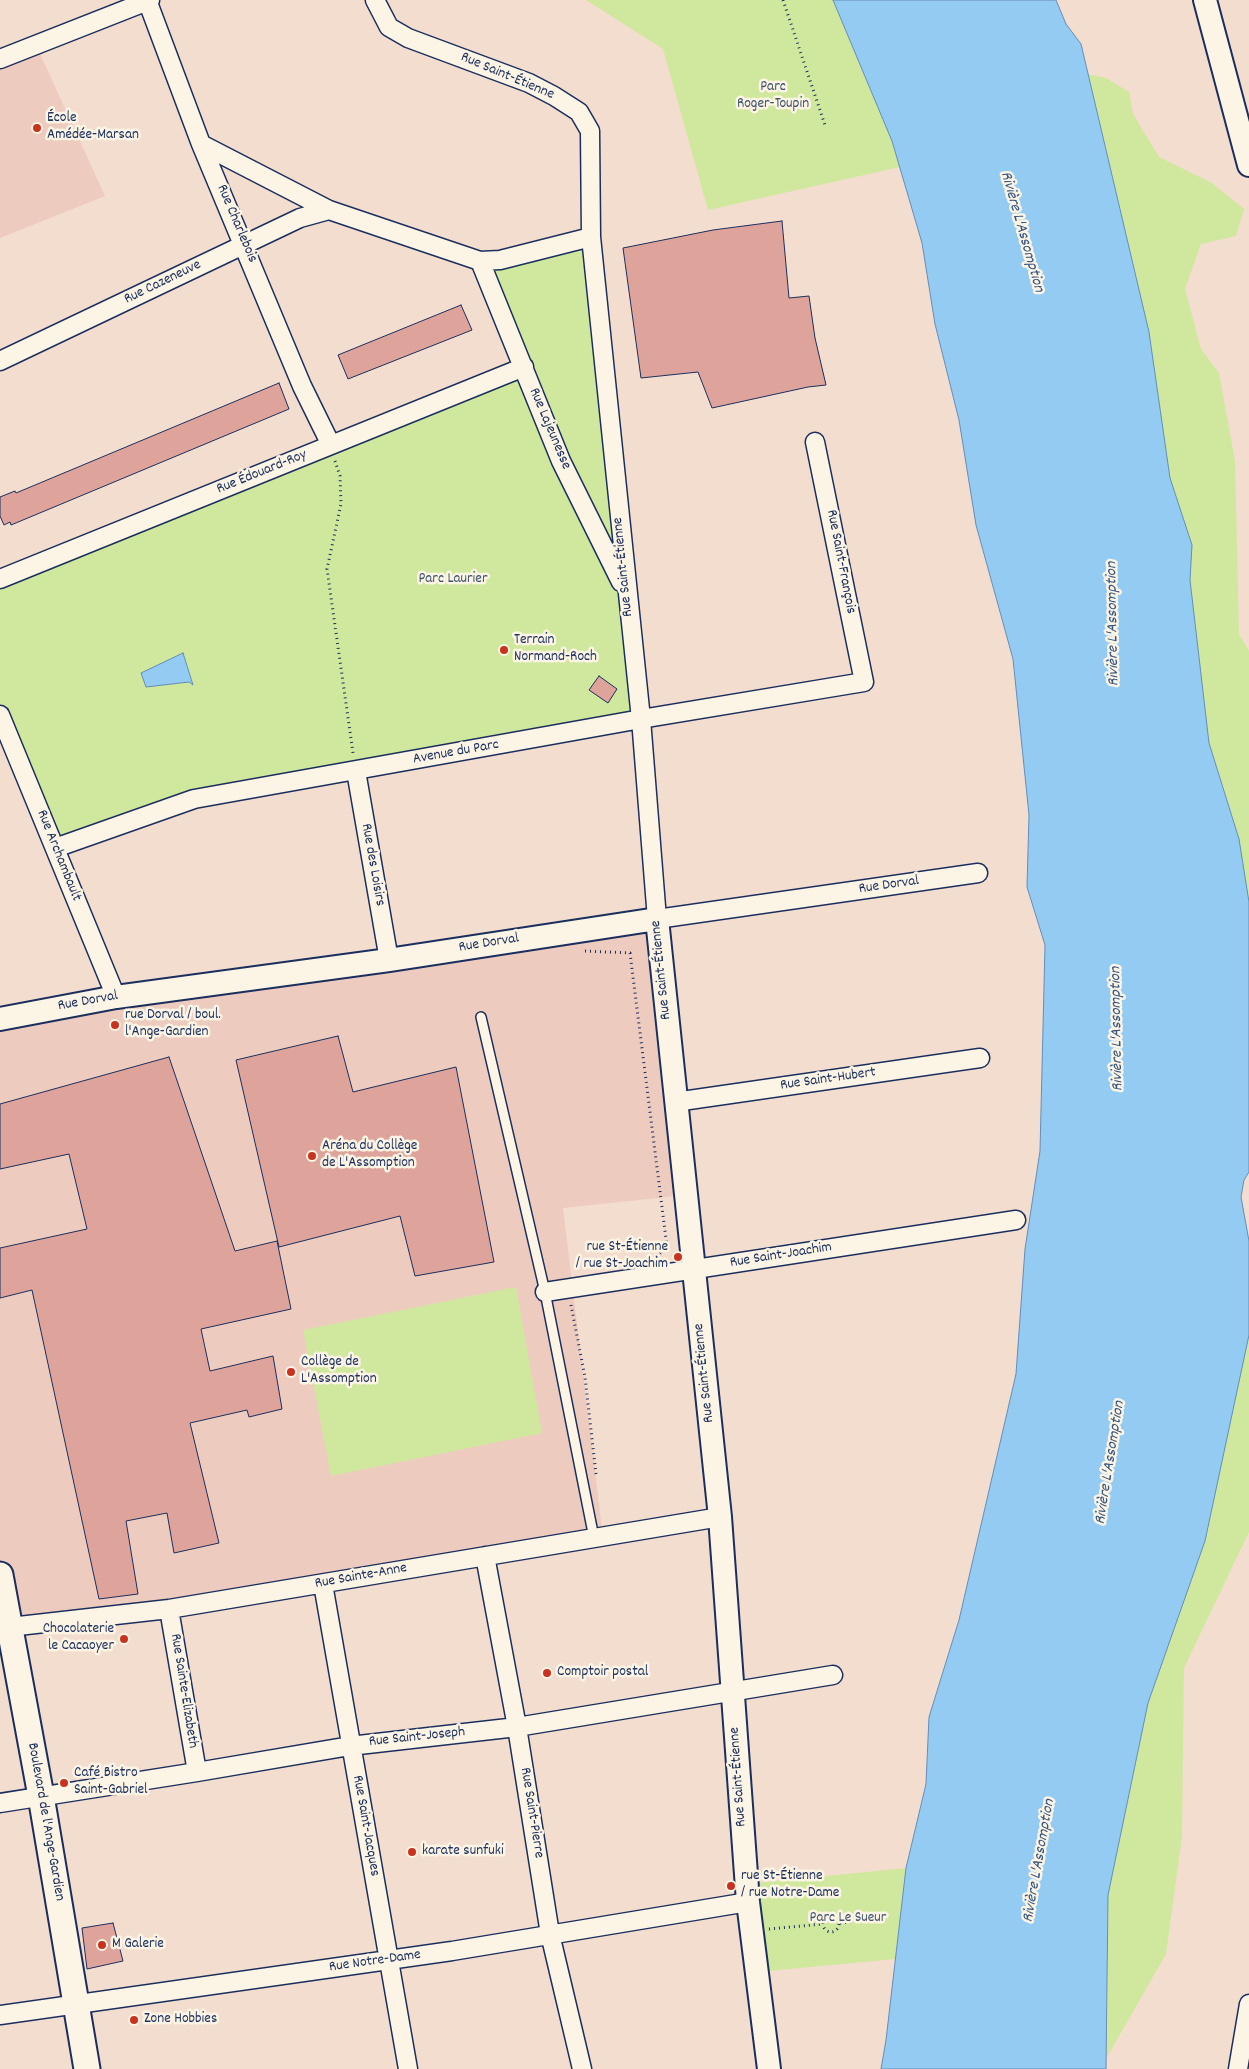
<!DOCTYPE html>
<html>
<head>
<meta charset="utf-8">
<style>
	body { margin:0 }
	canvas { display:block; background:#f3ddcf }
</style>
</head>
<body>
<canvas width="1249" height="2069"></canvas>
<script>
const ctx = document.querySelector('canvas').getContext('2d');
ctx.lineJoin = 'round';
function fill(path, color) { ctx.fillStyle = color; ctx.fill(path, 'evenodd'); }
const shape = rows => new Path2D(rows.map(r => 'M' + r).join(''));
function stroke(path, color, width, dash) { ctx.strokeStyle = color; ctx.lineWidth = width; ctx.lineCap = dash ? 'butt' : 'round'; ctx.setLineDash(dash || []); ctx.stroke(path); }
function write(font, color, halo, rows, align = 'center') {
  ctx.font = font + ' Dekko,sans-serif'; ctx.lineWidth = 5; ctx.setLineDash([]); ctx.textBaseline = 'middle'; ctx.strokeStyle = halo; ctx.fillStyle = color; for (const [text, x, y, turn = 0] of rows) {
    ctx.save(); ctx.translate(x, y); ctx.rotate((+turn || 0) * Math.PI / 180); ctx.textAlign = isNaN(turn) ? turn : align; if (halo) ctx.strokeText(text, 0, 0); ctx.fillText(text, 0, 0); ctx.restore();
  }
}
fill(shape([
	[36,45,105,196,0,238,0,59],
	[657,919,686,1195,563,1208,603,1537,10,1626,0,1575,0,1019]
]), '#edccbf');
fill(shape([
	[586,0,833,0,892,141,900,167,708,210,663,49],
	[1088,74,1106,78,1129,92,1133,114,1159,157,1212,183,1244,209,1236,236,1201,244,1185,289,1201,349,1219,373,1235,461,1239,634,1249,651,1249,902,1239,839,1209,743,1190,580,1192,545,1170,478,1149,332],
	[591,237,641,719,194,799,55,848,0,715,0,579,523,367,480,261],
	[516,1287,542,1433,331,1476,303,1330],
	[1249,1335,1249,1532,1184,1668,1182,1837,1166,1954,1107,2057,1108,1895,1148,1703,1205,1541],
	[906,1868,896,1959,757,1972,747,1884]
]), '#d0e89e');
const water = shape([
	[833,0,1056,0,1066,24,1081,44,1149,332,1170,478,1192,545,1190,580,1209,743,1239,839,1249,902,1249,1172,1244,1180,1241,1197,1249,1241,1249,1335,1205,1541,1148,1703,1108,1895,1106,2069,881,2069,886,2040,906,1868,926,1784,929,1717,959,1620,1016,1374,1025,1249,1040,1151,1045,945,1027,887,1029,815,1013,659,976,525,959,420,935,324,922,243,892,141,833,0],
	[183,653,193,685,189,682,146,687,141,673,183,653]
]);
fill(water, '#94cbf3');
stroke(water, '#648db7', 1);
const building = shape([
	[782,221,789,298,809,296,815,338,826,385,808,387,712,408,698,372,641,378,623,248,713,230,782,221],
	[461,305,472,330,348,379,338,355,461,305],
	[279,383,289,409,11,525,10,522,4,525,0,516,0,497,15,491,16,493,279,383],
	[599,676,617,689,608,703,589,690,599,676],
	[338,1036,353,1092,456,1067,494,1262,415,1276,400,1216,279,1247,236,1060,338,1036],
	[169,1057,235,1251,277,1241,291,1309,201,1329,210,1371,273,1356,282,1409,249,1417,247,1410,190,1423,219,1543,174,1553,167,1513,126,1521,138,1594,99,1599,32,1290,0,1298,0,1248,87,1229,69,1154,0,1169,0,1104,169,1057],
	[113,1923,123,1961,87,1969,82,1928,113,1923]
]);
fill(building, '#dea49b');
stroke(building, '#1b2f5e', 1);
const service = shape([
	[481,1017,545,1292,594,1538]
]);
const minor = shape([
	[147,0,201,144,302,386,331,445],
	[375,0,389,27,408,38,529,83,554,96,579,112,590,131,591,237,641,719,657,919,978,873],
	[0,59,150,0],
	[201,144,329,210,480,261,500,260,591,237],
	[480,261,561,461,621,582],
	[0,361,300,218,329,210],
	[0,579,524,367],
	[0,715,116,997],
	[356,771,389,960],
	[55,848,194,799,641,719,864,682,815,442],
	[675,1102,980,1058],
	[545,1292,1016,1220],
	[485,1556,517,1727,550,1934,582,2069],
	[323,1584,408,2069],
	[169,1609,197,1772],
	[0,1628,169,1609,720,1517],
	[0,1803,197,1772,350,1746,517,1727,833,1675],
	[0,2015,452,1951,748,1902],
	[1238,2069,1249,2004]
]);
const tertiary = shape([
	[1205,0,1249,165],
	[0,1019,116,997,389,960,657,919,720,1517,748,1902,769,2069]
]);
const secondary = shape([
	[0,1575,41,1796,87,2069]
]);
stroke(service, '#1b2f5e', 12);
stroke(minor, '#1b2f5e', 21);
stroke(tertiary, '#1b2f5e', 26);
stroke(secondary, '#1b2f5e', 29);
stroke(shape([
	[783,0,826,128],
	[335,461,340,476,341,504,327,569,353,753],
	[585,951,630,953,667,1247,656,1257],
	[571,1305,585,1377,596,1474],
	'823 1924a8 8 0 1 1 16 0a8 8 0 1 1-16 0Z',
	[840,1923,873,1919],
	[769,1929,823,1924]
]), '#1b2f5e', 3, [1, 4]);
stroke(service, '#fcf5e5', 9);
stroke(minor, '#fcf5e5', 18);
stroke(tertiary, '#fcf5e5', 22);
stroke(secondary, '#fcf5e5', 25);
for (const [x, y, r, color] of [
	[37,128,5,"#c8321e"],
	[504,650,5,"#c8321e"],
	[115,1025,5,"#c8321e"],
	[312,1156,5,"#c8321e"],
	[678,1257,5,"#c8321e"],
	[291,1372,5,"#c8321e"],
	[124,1639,5,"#c8321e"],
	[547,1673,5,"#c8321e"],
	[64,1783,5,"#c8321e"],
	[412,1852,5,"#c8321e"],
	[731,1886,5,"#c8321e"],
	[102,1945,5,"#c8321e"],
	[134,2020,5,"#c8321e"]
]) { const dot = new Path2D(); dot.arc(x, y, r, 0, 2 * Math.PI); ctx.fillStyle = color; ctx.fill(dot); stroke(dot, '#fcf5e5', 2); }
write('15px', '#1b2f5e', '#fcf5e5', [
	["Rue Saint-Étienne",507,77,23],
	["Rue Charlebois",236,224,67],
	["Rue Cazeneuve",163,283,-26],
	["Rue Lajeunesse",549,429,67],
	["Rue Édouard-Roy",262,473,-22],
	["Rue Saint-François",840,562,79],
	["Rue Saint-Étienne",624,567,-96],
	["Avenue du Parc",456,753,-10],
	["Rue Archambault",58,856,68],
	["Rue des Loisirs",372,865,80],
	["Rue Dorval",889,886,-8],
	["Rue Dorval",489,944,-9],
	["Rue Saint-Étienne",662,970,-96],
	["Rue Dorval",88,1002,-10],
	["Rue Saint-Hubert",828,1080,-8],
	["Rue Saint-Joachim",781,1256,-9],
	["Rue Saint-Étienne",705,1373,-96],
	["Rue Sainte-Anne",361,1577,-10],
	["Rue Sainte-Elizabeth",183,1691,81],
	["Rue Saint-Joseph",417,1738,-6],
	["Rue Saint-Étienne",739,1777,-94],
	["Rue Saint-Pierre",531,1813,81],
	["Boulevard de l'Ange-Gardien",45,1822,80],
	["Rue Saint-Jacques",365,1826,80],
	["Rue Notre-Dame",375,1962,-8]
]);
write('15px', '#3f546b', '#fcf5e5', [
	["Parc",773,88],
	["Roger-Toupin",773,105],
	["Parc Laurier",453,580],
	["Parc Le Sueur",848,1919]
]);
write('15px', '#1b2f5e', '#fcf5e5', [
	["École",47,119],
	["Amédée-Marsan",47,136],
	["Terrain",514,641],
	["Normand-Roch",514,658],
	["rue Dorval / boul.",125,1016],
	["l'Ange-Gardien",125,1033],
	["Aréna du Collège",322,1147],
	["de L'Assomption",322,1164],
	["rue St-Étienne",668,1248,"right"],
	["/ rue St-Joachim",668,1265,"right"],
	["Collège de",301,1363],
	["L'Assomption",301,1380],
	["Chocolaterie",114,1630,"right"],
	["le Cacaoyer",114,1647,"right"],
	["Comptoir postal",557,1673],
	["Café Bistro",74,1774],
	["Saint-Gabriel",74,1791],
	["karate sunfuki",422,1852],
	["rue St-Étienne",741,1877],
	["/ rue Notre-Dame",741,1894],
	["M Galerie",112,1945],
	["Zone Hobbies",144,2020]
], 'left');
write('italic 16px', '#395683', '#fcf5e5', [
	["Rivière L'Assomption",1021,232,74],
	["Rivière L'Assomption",1114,624,-91],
	["Rivière L'Assomption",1118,1029,-91],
	["Rivière L'Assomption",1111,1463,-81],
	["Rivière L'Assomption",1040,1861,-80]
]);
</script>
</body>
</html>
